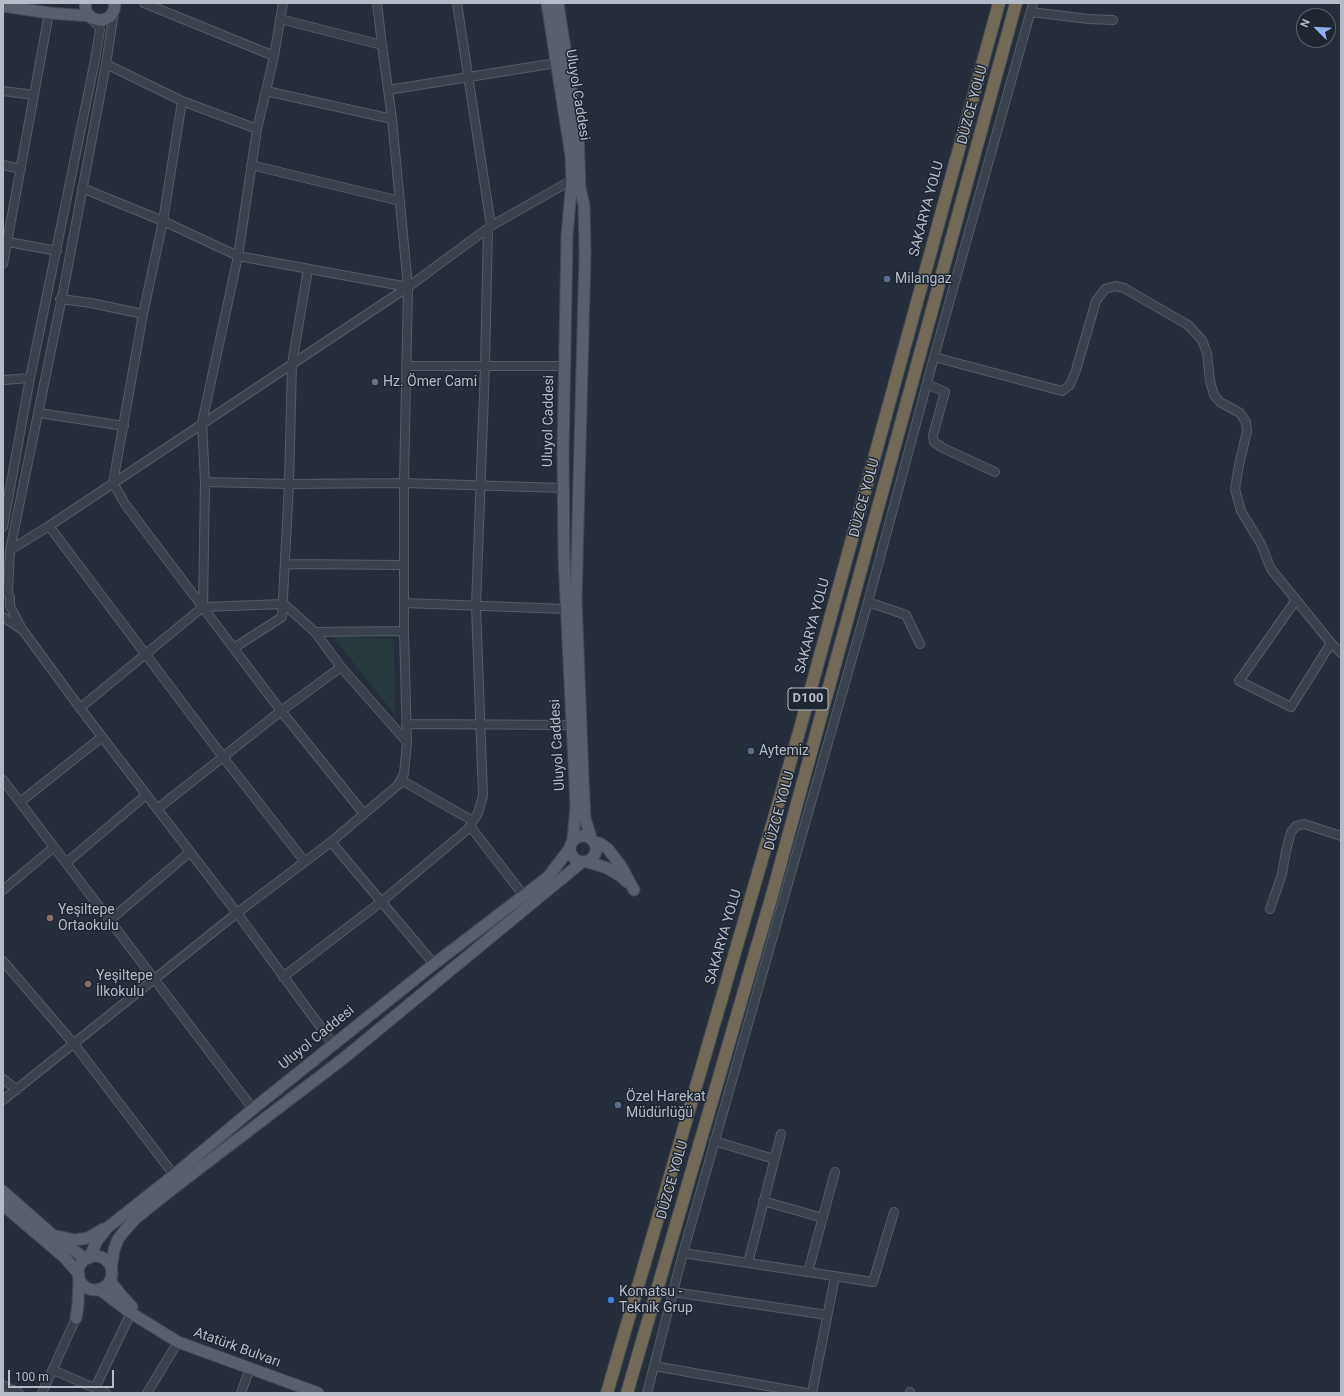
<!DOCTYPE html>
<html>
<head>
<meta charset="utf-8">
<style>
	body { margin:0 }
	#map { position:relative; width:1344px; height:1396px; overflow:hidden; background:#262e3c; font-family:Roboto,sans-serif }
	canvas { display:block }
	.frame { position:absolute; inset:0; border:4px solid #b5bcc8; pointer-events:none }
	.north { position:absolute; left:1296px; top:8px; width:40px; height:40px; box-sizing:border-box; background:#1e2632; border:1px solid #5a626e; border-radius:50%; rotate:294deg; font-size:11px; font-weight:700; line-height:16px; text-align:center; color:#b5bcc8 }
	.north::after { content:''; display:block; margin:auto; width:14px; height:18px; background:#91b2f1; clip-path:polygon(50% 0,100% 100%,50% 72%,0 100%) }
	.scale { position:absolute; left:8px; top:1370px; width:106px; height:18px; box-sizing:border-box; border:2px solid #b5bcc8; border-top:0; padding-left:5px; font-size:12px; line-height:14px; white-space:nowrap; color:#b5bcc8; -webkit-text-stroke:3px #1e2632; paint-order:stroke }
</style>
</head>
<body>
<div id="map">
<canvas width="1344" height="1396"></canvas>
<div class="frame"></div>
<div class="north">N</div>
<div class="scale">100 m</div>
</div>
<script>
const ctx = document.querySelector('canvas').getContext('2d');
ctx.lineJoin = 'round';
function fill(path, color) { ctx.fillStyle = color; ctx.fill(path, 'evenodd'); }
const shape = rows => new Path2D(rows.map(r => 'M' + r).join(''));
function stroke(path, color, width, dash) { ctx.strokeStyle = color; ctx.lineWidth = width; ctx.lineCap = dash ? 'butt' : 'round'; ctx.setLineDash(dash || []); ctx.stroke(path); }
function write(font, color, halo, rows, align = 'center') {
  ctx.font = font + ' Roboto,sans-serif'; ctx.lineWidth = 3; ctx.setLineDash([]); ctx.textBaseline = 'middle'; ctx.strokeStyle = halo; ctx.fillStyle = color; for (const [text, x, y, turn = 0] of rows) {
    ctx.save(); ctx.translate(x, y); ctx.rotate((+turn || 0) * Math.PI / 180); ctx.textAlign = isNaN(turn) ? turn : align; if (halo) ctx.strokeText(text, 0, 0); ctx.fillText(text, 0, 0); ctx.restore();
  }
}
fill(shape([
	[333,637,394,639,395,715]
]), '#283a3d');
const minor = shape([
	[144,3,274,56],
	[283,3,274,56,266,91,392,119],
	[377,3,382,45],
	[457,3,491,226],
	[1031,12,1089,19,1113,20],
	[106,64,182,101,257,129],
	[388,90,556,63],
	[3,91,34,95],
	[182,101,163,221,143,314,113,483,125,504,281,711,364,814],
	[3,165,21,169],
	[251,165,400,201],
	[82,188,163,221,238,256,408,287],
	[3,241,57,251],
	[3,264,49,13],
	[60,299,91,303,143,314],
	[934,357,1062,391,1070,385,1076,370,1096,301,1105,289,1115,286,1124,288,1188,325,1202,340,1207,353,1210,381,1214,395,1220,402,1240,413,1246,422,1247,431,1239,465,1235,489,1241,511,1261,544,1271,569,1331,643,1341,653],
	[406,366,565,366],
	[3,380,30,378],
	[927,384,945,392,933,435,934,442,943,448,995,472],
	[39,413,124,426],
	[205,482,289,484,404,483,563,488],
	[49,526,223,757,157,809],
	[3,527,30,378,95,60,100,30,99,27,91,18],
	[10,550,49,526,408,287,491,226,572,180,573,178],
	[286,564,404,565],
	[5,590,10,597,10,606,22,629,80,708,237,913,333,1044],
	[8,593,10,550,64,287,106,64,114,12],
	[1296,600,1239,681,1291,707,1331,643],
	[868,602,906,615,920,644],
	[404,603,566,609],
	[203,607,205,482,202,423,238,256,257,129,266,91],
	[3,617,21,629],
	[315,632,404,631],
	[234,648,282,617,289,484,292,364,308,269],
	[80,708,203,607,284,604,315,632,341,667],
	[406,724,572,725],
	[3,780,253,1109],
	[401,780,473,821],
	[20,802,102,737],
	[470,826,524,896],
	[331,842,434,964],
	[305,862,223,757,281,711,341,667,407,742],
	[66,863,146,795],
	[3,890,54,847],
	[1270,909,1282,874,1286,851,1291,832,1296,826,1304,824,1341,836],
	[109,921,190,852],
	[3,961,74,1044,174,1175],
	[283,977,381,902,468,829,478,813,483,796,476,606,485,366,488,228],
	[3,1079,17,1090],
	[3,1100,237,913,331,842,398,785,404,774,407,742,404,631,404,483,408,287,392,119,382,45,280,19],
	[714,1141,774,1159],
	[763,1201,823,1218],
	[683,1253,873,1282,894,1212],
	[748,1263,781,1134],
	[808,1272,835,1172],
	[673,1292,827,1315],
	[654,1366,807,1393],
	[53,1370,106,1393],
	[3,1385,19,1393],
	[95,1388,131,1313],
	[42,1393,76,1318],
	[147,1393,178,1342],
	[241,1393,250,1368],
	[647,1393,683,1253,868,602,934,357,1033,3],
	[812,1393,835,1277],
	[910,1393,910,1392]
]);
const major = shape([
	[85,3,86,11,88,15,91,18,99,20,103,20,110,17,114,10,115,3],
	[547,3,571,156,572,180,567,236,563,453,564,558,576,805,573,840],
	[558,3,578,134,580,188,584,205,585,254,576,599,583,780,585,818,591,838],
	[3,6,49,13,90,16],
	'570 849a13 13 0 1 1 26 0a13 13 0 1 1-26 0Z',
	[595,842,601,844,608,849,621,866,634,890],
	[588,862,607,868,622,877,627,882],
	[3,1191,55,1237,86,1259],
	[3,1205,64,1257,79,1274],
	[57,1236,75,1240,88,1238,103,1229],
	'78 1273a17 17 0 1 1 34 0a17 17 0 1 1-34 0Z',
	[89,1258,97,1241,107,1228,174,1175,253,1109,434,964,548,877,570,848],
	[111,1268,114,1250,118,1239,126,1229,135,1219,175,1187,344,1058,582,862],
	[110,1281,121,1295,132,1307],
	[99,1289,131,1313,178,1342,318,1393],
	[76,1318,78,1305,79,1278]
]);
const highway = shape([
	[607,1393,799,732,999,3],
	[627,1393,772,895,1016,3]
]);
stroke(minor, '#545c68', 10);
stroke(major, '#424a56', 13);
stroke(highway, '#414955', 14);
stroke(minor, '#39414d', 8);
stroke(major, '#585f6d', 11);
stroke(highway, '#726957', 12);
for (const [x, y, r, color] of [
	[887,279,4,"#5c6f8a"],
	[375,382,4,"#6b7280"],
	[751,751,4,"#5c6f8a"],
	[50,918,4,"#8d6e63"],
	[88,984,4,"#8d6e63"],
	[618,1105,4,"#5c6f8a"],
	[611,1300,4,"#3f7fe0"]
]) { const dot = new Path2D(); dot.arc(x, y, r, 0, 2 * Math.PI); ctx.fillStyle = color; ctx.fill(dot); stroke(dot, '#1e2632', 1.5); }
for (const [x, y, w] of [
	[808,699,40]
]) { const box = new Path2D(); box.roundRect(x - w / 2, y - 11, w, 22, 3); ctx.fillStyle = '#1e2632'; ctx.fill(box); stroke(box, '#b5bcc8', 1); }
write('bold 13px', '#b5bcc8', null, [
	["D100",808,699]
]);
write('14px', '#b5bcc8', '#1e2632', [
	["Uluyol Caddesi",577,95,81],
	["DÜZCE YOLU",973,105,-75],
	["SAKARYA YOLU",927,209,-75],
	["Uluyol Caddesi",549,421,-89],
	["DÜZCE YOLU",865,498,-75],
	["SAKARYA YOLU",813,626,-75],
	["Uluyol Caddesi",558,745,-93],
	["DÜZCE YOLU",780,811,-75],
	["SAKARYA YOLU",724,937,-74],
	["Uluyol Caddesi",317,1038,-39],
	["DÜZCE YOLU",673,1180,-74],
	["Atatürk Bulvarı",237,1348,20]
]);
write('14px', '#b5bcc8', '#1e2632', [
	["Milangaz",895,279],
	["Hz. Ömer Cami",383,382],
	["Aytemiz",759,751],
	["Yeşiltepe",58,910],
	["Ortaokulu",58,926],
	["Yeşiltepe",96,976],
	["İlkokulu",96,992],
	["Özel Harekat",626,1097],
	["Müdürlüğü",626,1113],
	["Komatsu -",619,1292],
	["Teknik Grup",619,1308]
], 'left');
</script>
</body>
</html>
